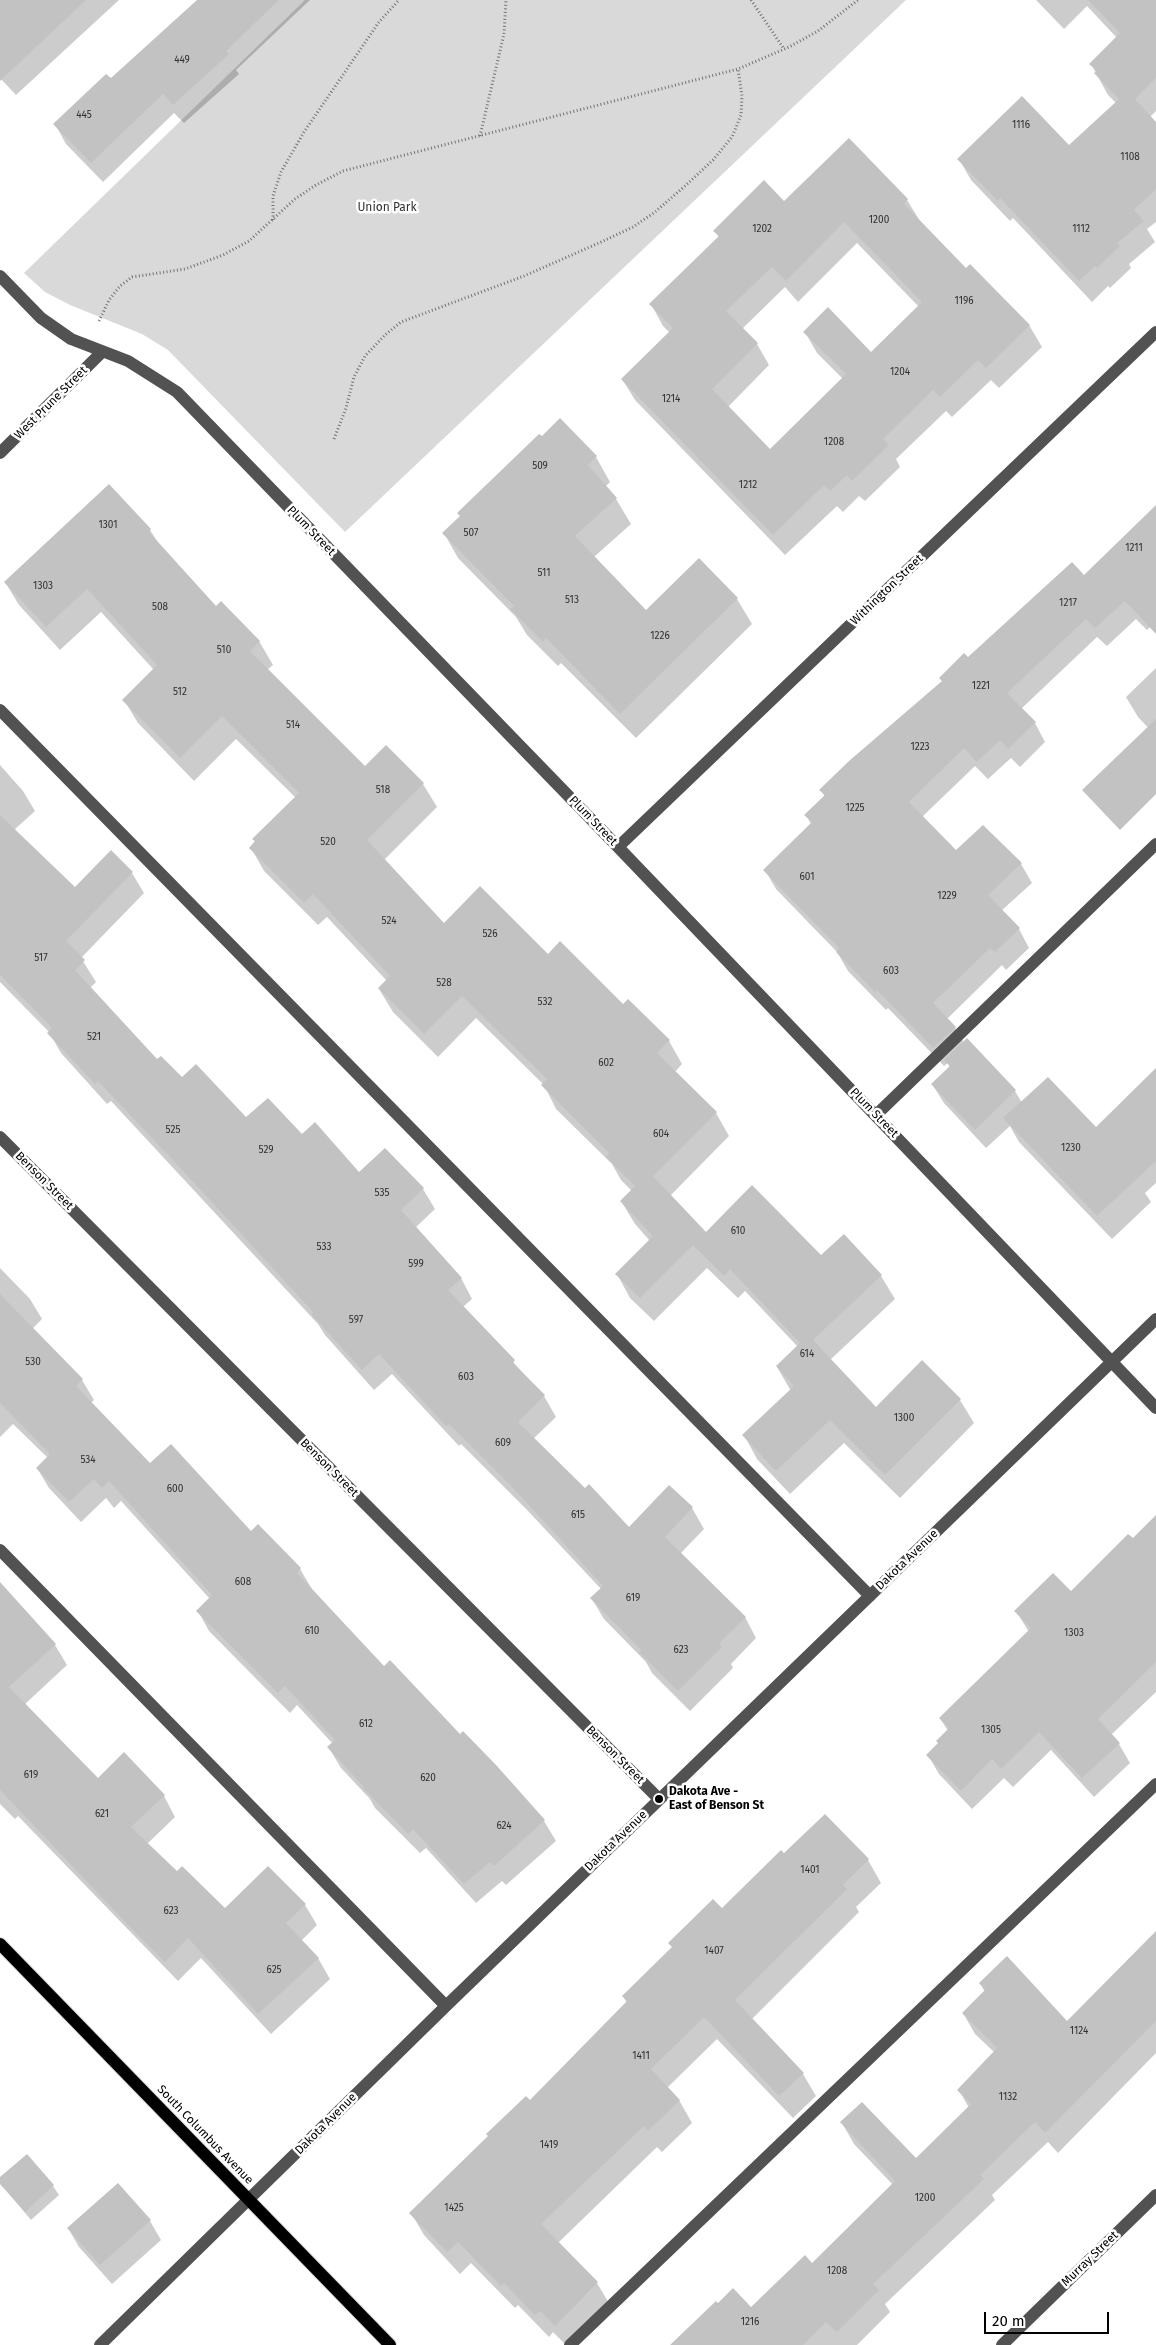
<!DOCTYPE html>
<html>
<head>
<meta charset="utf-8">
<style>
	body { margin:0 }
	#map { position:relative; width:1156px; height:2345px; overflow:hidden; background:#fff; font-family:"Fira Sans",sans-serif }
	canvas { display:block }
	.scale { position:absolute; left:984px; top:2312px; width:125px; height:22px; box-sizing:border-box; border:2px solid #000; border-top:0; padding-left:6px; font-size:15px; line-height:18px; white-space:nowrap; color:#000; -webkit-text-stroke:4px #fff; paint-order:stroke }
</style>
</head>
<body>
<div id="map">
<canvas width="1156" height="2345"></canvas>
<div class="scale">20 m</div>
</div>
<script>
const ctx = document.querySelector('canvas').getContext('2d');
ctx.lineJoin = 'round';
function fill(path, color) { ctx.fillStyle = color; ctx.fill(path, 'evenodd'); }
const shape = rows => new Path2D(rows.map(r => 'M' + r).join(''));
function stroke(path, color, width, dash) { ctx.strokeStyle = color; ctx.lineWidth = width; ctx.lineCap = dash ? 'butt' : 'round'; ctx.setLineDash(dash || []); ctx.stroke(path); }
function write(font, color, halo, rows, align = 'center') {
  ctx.font = font + ' "Fira Sans",sans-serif'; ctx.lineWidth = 5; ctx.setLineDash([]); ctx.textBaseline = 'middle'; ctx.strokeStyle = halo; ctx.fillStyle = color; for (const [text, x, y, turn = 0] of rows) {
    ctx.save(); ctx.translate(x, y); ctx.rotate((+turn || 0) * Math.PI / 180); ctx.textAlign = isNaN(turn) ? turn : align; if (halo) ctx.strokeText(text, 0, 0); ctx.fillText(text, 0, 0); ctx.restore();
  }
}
fill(shape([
	[305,0,906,0,345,532,168,350,142,334,70,305,45,292,24,273]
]), '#d9d9d9');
fill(shape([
	[9,0,119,0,16,95,0,78,0,9],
	[207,0,310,0,236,70,239,74,184,123,174,113,103,182,66,144,55,124],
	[1036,0,1156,0,1156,111,1150,117,1156,124,1156,222,1147,229,1155,242,1129,264,1131,268,1110,288,1108,286,1092,302,1013,218,1010,221,971,180,959,159,1069,147,1116,103,1108,95,1091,64,1117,38,1087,6,1064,29],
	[849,140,907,200,920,221,966,270,1029,325,1042,347,999,388,991,380,952,417,946,411,896,459,900,467,865,501,859,496,843,512,837,506,785,555,635,400,622,379,670,333,663,326,651,304,719,238,715,231,784,203],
	[857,243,919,307,871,353,805,332,817,353,843,379,770,450,728,407,769,365,757,344,742,329,785,287,798,302],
	[596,457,610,482,605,487,616,499,631,524,594,557,646,612,699,560,737,599,752,624,636,738,561,663,558,666,527,635,516,617,458,558,444,533],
	[109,485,150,530,159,544,216,608,259,641,273,665,267,670,365,767,386,747,423,784,437,807,384,860,444,925,548,956,623,1005,669,1041,682,1064,675,1072,716,1113,729,1136,670,1196,705,1234,821,1257,844,1235,881,1276,895,1299,830,1360,876,1408,960,1400,974,1423,900,1498,844,1443,790,1494,757,1459,744,1435,791,1391,777,1367,798,1347,745,1291,738,1298,707,1268,654,1321,630,1298,617,1274,650,1241,635,1224,621,1201,632,1191,621,1180,612,1164,556,1109,544,1085,476,1018,438,1057,393,1012,379,989,387,981,327,917,318,925,264,871,251,848,256,843,254,840,296,798,236,739,194,781,138,723,124,700,154,670,101,612,60,650,19,605,5,582],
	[1156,518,1156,621,1147,630,1136,619,1107,646,1097,637,1021,709,1035,723,1045,742,1020,767,1011,758,988,779,975,766,922,817,956,852,983,827,1021,864,1032,883,1001,911,1019,929,1029,948,1006,970,1002,965,947,1019,955,1027,964,1043,1015,1091,1022,1103,1096,1128,1156,1070,1156,1183,1145,1193,1151,1202,1112,1239,1019,1142,1010,1126,986,1148,944,1103,932,1084,950,1068,948,1063,944,1066,888,1008,886,1010,848,971,837,952,776,889,765,870,811,824,806,815,825,797,821,790,968,659,1084,576],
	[1156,668,1156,736,1138,717,1126,697],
	[0,765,23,791,35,811,14,830,75,889,132,873,144,893,81,958,96,982,90,988,157,1061,182,1079,246,1119,302,1136,359,1174,423,1189,435,1209,415,1228,461,1278,472,1299,463,1307,544,1396,556,1417,533,1439,585,1490,629,1528,692,1508,704,1529,680,1554,745,1617,756,1638,731,1664,733,1668,690,1711,652,1673,646,1662,604,1619,592,1599,601,1589,528,1511,461,1444,459,1446,392,1374,374,1390,325,1335,318,1324,111,1101,107,1104,61,1053,49,1032,0,982],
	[0,1268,30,1299,42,1319,32,1329,82,1380,94,1400,91,1403,150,1465,300,1569,312,1589,384,1668,459,1736,544,1821,556,1841,506,1885,502,1881,476,1903,426,1848,420,1853,375,1808,370,1799,341,1768,329,1748,333,1744,297,1705,290,1713,209,1631,198,1611,210,1599,121,1501,114,1508,106,1498,81,1522,49,1488,37,1468,48,1458,13,1424,0,1437],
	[1156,1520,1156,1692,1111,1735,1119,1744,1130,1763,1094,1797,1051,1750,1013,1787,1004,1778,972,1809,939,1774,928,1755,939,1744,948,1731,940,1718,1029,1632,1016,1611,1071,1593],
	[15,1600,55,1645,67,1665,24,1705,97,1779,164,1796,175,1817,147,1844,177,1872,225,1910,305,1905,317,1925,301,1941,318,1958,330,1979,271,2034,201,1958,178,1981,18,1816,15,1819,0,1804,0,1614],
	[825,1815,868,1860,881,1883,856,1907,859,1912,752,2019,803,2074,816,2096,793,2118,717,2039,667,2088,679,2100,692,2123,662,2152,657,2147,558,2243,597,2283,610,2305,566,2345,553,2332,549,2337,518,2305,515,2308,471,2263,460,2274,424,2235,411,2213,530,2102,627,2003,623,1996,784,1855],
	[1156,1937,1156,2053,1058,2153,1048,2142,992,2195,995,2200,885,2304,890,2312,857,2345,672,2345,751,2309,812,2264,893,2185,854,2144,842,2123,916,2160,969,2108,959,2090,994,2052,975,2034,963,2013,985,1992,980,1983,1067,2022],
	[27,2155,53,2186,59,2195,31,2220,0,2183,0,2179],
	[150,2221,161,2240,112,2284,79,2247,68,2228]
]), '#0003');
fill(shape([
	[0,0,86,0,0,81],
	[197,0,279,0,226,51,229,54,173,105,163,94,91,163,53,124,106,74,111,78],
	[1088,0,1156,0,1156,78,1135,99,1156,122,1156,189,1134,210,1144,221,1117,243,1120,246,1097,268,1095,266,1079,281,1000,198,998,201,957,159,1022,96,1069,145,1119,99,1094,73,1097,71,1089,64,1120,33],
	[849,138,908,199,904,204,966,268,970,264,1030,325,986,368,978,360,940,397,933,390,883,439,889,445,852,481,847,475,830,491,824,485,773,535,621,379,673,328,649,304,719,236,713,231,764,180,784,201],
	[844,222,922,302,871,352,828,307,803,332,846,374,770,449,712,389,758,343,726,311,772,267,786,281],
	[560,418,597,456,588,465,617,498,575,536,646,610,699,558,738,598,620,714,546,638,543,642,510,609,514,606,442,533,460,516,457,513,539,434,542,436],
	[109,484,151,529,149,532,216,606,221,601,260,641,250,651,365,766,386,745,424,783,367,840,444,923,480,886,548,954,560,941,623,1004,628,999,670,1040,657,1053,717,1112,653,1176,706,1232,752,1185,821,1255,844,1234,882,1275,813,1340,876,1407,922,1360,961,1399,885,1475,830,1420,776,1471,742,1435,794,1386,776,1366,800,1343,730,1269,724,1276,693,1245,640,1298,615,1274,653,1236,620,1201,635,1186,606,1157,609,1153,541,1085,547,1079,462,996,424,1034,378,988,390,976,313,894,304,903,249,848,255,841,252,839,299,793,222,716,180,758,122,700,157,665,87,589,46,627,4,582],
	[1156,505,1156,634,1125,601,1095,628,1086,619,1007,693,1036,722,1008,749,1000,740,977,762,964,748,909,802,956,850,983,825,1022,863,988,895,1020,928,995,952,990,948,933,1003,956,1027,933,1048,877,990,875,992,836,952,839,948,763,870,812,822,804,815,825,795,819,790,849,761,942,681,939,678,964,653,968,657,1072,562,1084,575],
	[1156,719,1156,794,1120,830,1082,790],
	[0,815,75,887,111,850,133,872,66,941,85,960,75,970,157,1059,161,1056,182,1077,196,1064,246,1117,268,1098,302,1134,315,1122,359,1172,385,1148,424,1188,401,1210,462,1278,448,1290,515,1360,513,1363,545,1395,518,1422,585,1488,589,1484,629,1527,669,1485,693,1507,665,1537,746,1617,719,1643,722,1647,678,1691,639,1652,641,1650,590,1598,603,1586,515,1490,449,1424,446,1426,379,1354,362,1370,311,1314,313,1312,185,1173,98,1081,95,1084,47,1033,52,1028,0,975],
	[967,1038,1016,1090,975,1130,931,1084,950,1066,944,1060],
	[1156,1068,1156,1161,1097,1216,1003,1118,1048,1077,1096,1127],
	[0,1294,83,1379,76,1386,150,1463,171,1444,251,1531,258,1524,301,1568,297,1573,384,1666,390,1660,460,1734,463,1731,497,1766,545,1820,494,1866,490,1862,464,1884,413,1829,408,1834,362,1787,363,1786,327,1747,335,1740,285,1686,278,1693,196,1611,212,1595,109,1481,102,1488,94,1479,69,1502,36,1468,50,1454,0,1403],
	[1156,1515,1156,1662,1098,1719,1120,1743,1082,1778,1039,1732,1001,1769,992,1759,961,1791,926,1755,938,1743,936,1741,949,1728,939,1718,1031,1628,1014,1611,1053,1573,1071,1591,1128,1534,1133,1538],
	[0,1582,56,1644,9,1687,98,1778,124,1752,165,1795,131,1827,177,1871,182,1866,225,1908,268,1866,306,1904,286,1923,319,1958,258,2014,188,1938,165,1962,130,1927,0,1790],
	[825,1814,869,1859,843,1885,847,1889,735,2000,804,2073,779,2096,704,2017,651,2069,680,2100,648,2131,644,2126,541,2224,598,2282,555,2326,540,2311,535,2315,504,2283,501,2286,458,2242,447,2252,409,2213,488,2136,486,2134,526,2096,530,2100,627,2001,622,1996,672,1947,668,1943,713,1899,722,1908,781,1850,784,1853],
	[1156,1931,1156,2021,1045,2133,1035,2122,980,2175,984,2179,873,2284,879,2290,837,2332,826,2322,803,2345,670,2345,716,2301,718,2303,733,2288,751,2307,805,2255,812,2263,895,2181,840,2122,862,2102,916,2158,971,2104,957,2090,997,2048,962,2013,985,1990,979,1983,1007,1956,1067,2021],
	[27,2154,54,2185,25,2212,0,2184,0,2177],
	[118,2183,151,2220,100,2265,67,2228]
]), '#c2c2c2');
const major = shape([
	[0,1944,390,2345]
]);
stroke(major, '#dbdbdb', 14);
stroke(shape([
	[751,0,784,49],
	[480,136,504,34,506,0],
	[273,220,273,196,281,172,304,132,379,22,399,0],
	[99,321,109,300,120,286,132,277,185,269,223,255,249,241,295,199,316,185,343,171,738,69,789,47,818,31,858,0],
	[334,439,346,408,354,377,365,356,385,335,401,322,524,276,599,243,633,227,655,212,685,186,713,160,732,137,741,115,742,96,738,69]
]), '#747474', 3, [1, 2.5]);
stroke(shape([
	[0,276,41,318,71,339,128,361,177,392,618,847,1156,1408],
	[0,453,102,352],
	[0,710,870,1596],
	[618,847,1156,332],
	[876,1115,1156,844],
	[0,1137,659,1799],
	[0,1550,446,2006],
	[100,2345,446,2006,1156,1319],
	[570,2345,1156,1784],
	[1002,2345,1156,2195]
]), '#525252', 12);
stroke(major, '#000', 12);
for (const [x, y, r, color] of [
	[659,1799,5,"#000"]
]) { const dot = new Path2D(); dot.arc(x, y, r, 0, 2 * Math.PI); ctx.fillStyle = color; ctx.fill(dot); stroke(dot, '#fff', 2); }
write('10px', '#303030', null, [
	["449",182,60],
	["445",84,115],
	["1116",1021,125],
	["1108",1130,157],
	["1200",879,220],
	["1202",762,229],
	["1112",1081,229],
	["1196",964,301],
	["1204",900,372],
	["1214",671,399],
	["1208",834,442],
	["509",540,466],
	["1212",748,485],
	["1301",108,525],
	["507",471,533],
	["1211",1134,548],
	["511",544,573],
	["1303",43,586],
	["513",572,600],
	["1217",1068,603],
	["508",160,607],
	["1226",660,636],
	["510",224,650],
	["1221",981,686],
	["512",180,692],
	["514",293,725],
	["1223",920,747],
	["518",383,790],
	["1225",855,808],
	["520",328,842],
	["601",807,877],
	["1229",947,896],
	["524",389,921],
	["526",490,934],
	["517",41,958],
	["603",891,971],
	["528",444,983],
	["532",545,1002],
	["521",94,1037],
	["602",606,1063],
	["525",173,1130],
	["604",661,1134],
	["1230",1071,1148],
	["529",266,1150],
	["535",382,1193],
	["610",738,1231],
	["533",324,1247],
	["599",416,1264],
	["597",356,1320],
	["614",807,1354],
	["530",33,1362],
	["603",466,1377],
	["1300",904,1418],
	["609",503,1443],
	["534",88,1460],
	["600",175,1489],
	["615",578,1515],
	["608",243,1582],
	["619",633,1598],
	["610",312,1631],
	["1303",1074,1633],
	["623",681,1650],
	["612",366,1724],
	["1305",991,1730],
	["619",31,1775],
	["620",428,1778],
	["621",102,1814],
	["624",504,1826],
	["1401",810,1870],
	["623",171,1911],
	["1407",714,1951],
	["625",274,1970],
	["1124",1079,2031],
	["1411",641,2056],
	["1132",1008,2097],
	["1419",549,2145],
	["1200",925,2198],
	["1425",454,2208],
	["1208",837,2271],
	["1216",750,2322]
]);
write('12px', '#303030', '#fff', [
	["Union Park",387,208]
]);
write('12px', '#000', '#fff', [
	["West Prune Street",51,403,-45],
	["Plum Street",311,531,46],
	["Withington Street",887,590,-44],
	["Plum Street",593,821,46],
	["Plum Street",874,1113,46],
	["Benson Street",44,1181,45],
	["Benson Street",329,1468,45],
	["Dakota Avenue",907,1560,-44],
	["Benson Street",615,1755,45],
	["Dakota Avenue",616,1841,-44],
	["Dakota Avenue",326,2124,-45],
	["South Columbus Avenue",205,2135,46],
	["Murray Street",1090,2259,-44]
]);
write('bold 12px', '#000', '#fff', [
	["Dakota Ave -",669,1792],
	["East of Benson St",669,1806]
], 'left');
</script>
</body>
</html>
